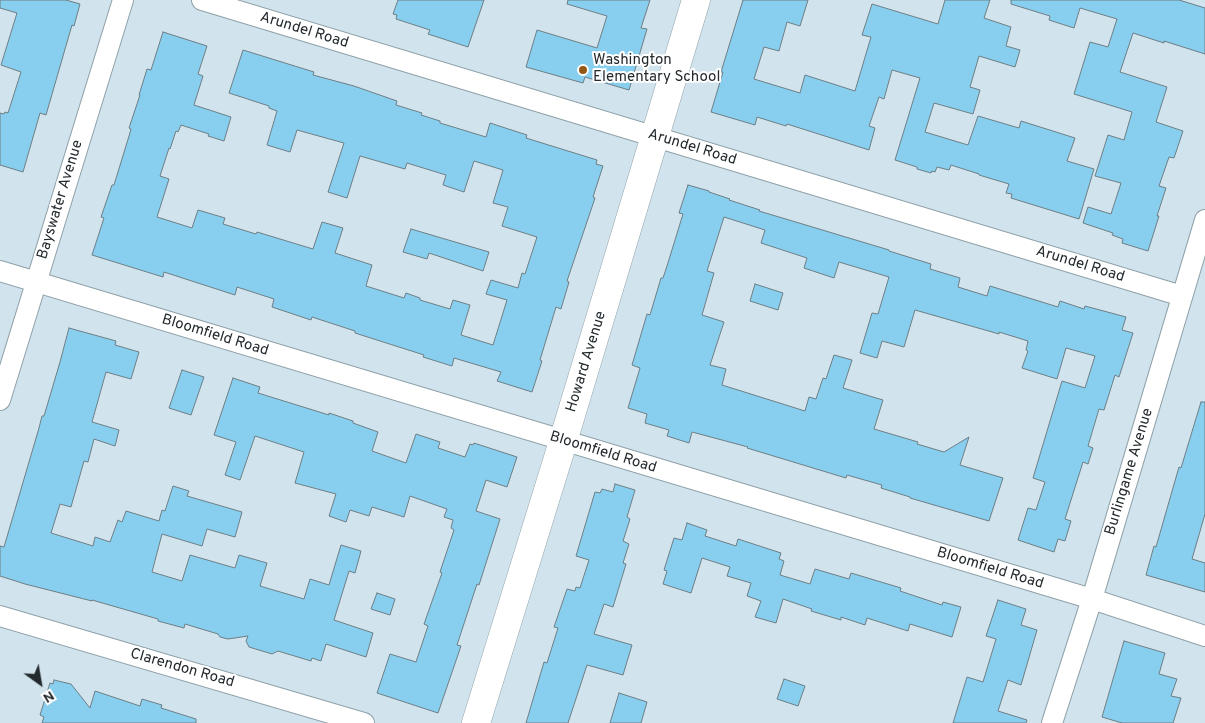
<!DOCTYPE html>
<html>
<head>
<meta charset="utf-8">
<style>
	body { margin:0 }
	#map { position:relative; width:1205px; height:723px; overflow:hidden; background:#d1e3ec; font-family:Overpass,sans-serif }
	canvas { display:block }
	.north { position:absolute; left:15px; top:658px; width:50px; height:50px; -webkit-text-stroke:4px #fff; paint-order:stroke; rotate:148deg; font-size:14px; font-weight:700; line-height:20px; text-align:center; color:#232a2d }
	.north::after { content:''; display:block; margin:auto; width:18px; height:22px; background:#232a2d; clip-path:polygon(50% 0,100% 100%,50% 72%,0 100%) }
</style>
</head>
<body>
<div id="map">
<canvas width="1205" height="723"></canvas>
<div class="north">N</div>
</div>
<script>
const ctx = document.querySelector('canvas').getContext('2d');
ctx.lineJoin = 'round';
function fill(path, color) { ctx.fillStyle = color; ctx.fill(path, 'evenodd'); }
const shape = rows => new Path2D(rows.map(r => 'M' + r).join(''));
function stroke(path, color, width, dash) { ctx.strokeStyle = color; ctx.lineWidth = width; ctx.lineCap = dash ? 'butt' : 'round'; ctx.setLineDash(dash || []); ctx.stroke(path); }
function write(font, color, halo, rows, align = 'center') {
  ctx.font = font + ' Overpass,sans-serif'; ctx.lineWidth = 4; ctx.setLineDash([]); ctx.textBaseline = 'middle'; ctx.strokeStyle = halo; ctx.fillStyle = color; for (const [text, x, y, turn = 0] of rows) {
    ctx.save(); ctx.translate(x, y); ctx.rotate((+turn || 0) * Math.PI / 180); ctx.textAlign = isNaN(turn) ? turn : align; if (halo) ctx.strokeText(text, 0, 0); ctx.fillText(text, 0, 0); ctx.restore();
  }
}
const building = shape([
	[0,0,66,0,80,4,74,26,72,25,46,115,40,113,23,172,0,165,0,113,4,114,5,112,8,113,21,72,1,65,17,13,0,8,0,0],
	[398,0,484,0,468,47,428,34,430,30,396,19,397,15,393,14,398,0],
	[568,0,650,0,641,28,647,29,629,90,585,77,583,83,526,67,537,30,597,48,607,16,567,4,568,0],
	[743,0,808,0,800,26,787,22,779,51,764,47,754,79,800,93,805,75,855,91,871,37,862,35,872,4,938,24,945,0,990,0,984,18,1011,27,1006,46,1020,50,1015,67,979,56,970,87,980,90,973,114,934,103,925,132,968,145,978,116,1019,128,1021,121,1075,138,1067,161,1094,169,1079,219,1011,198,1012,194,1006,193,1009,184,979,175,979,174,951,165,949,170,937,167,935,172,932,171,931,173,917,169,917,167,895,160,920,78,892,70,884,99,879,97,869,126,875,128,869,150,787,124,786,126,757,117,755,125,711,112,723,72,721,72,743,0],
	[1011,0,1179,0,1205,8,1205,54,1164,41,1164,43,1133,33,1120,72,1167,87,1156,122,1183,131,1174,158,1169,157,1159,186,1166,188,1157,216,1159,216,1148,251,1122,243,1123,239,1112,235,1113,233,1083,223,1088,207,1111,214,1121,183,1095,176,1108,135,1124,140,1132,112,1074,94,1090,42,1108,47,1117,19,1080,8,1074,28,1049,20,1050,16,1011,4,1011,0],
	[163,32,207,46,198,74,203,76,194,105,231,117,224,141,208,136,209,134,181,125,178,132,176,131,170,149,169,148,160,176,169,179,157,217,192,228,198,210,225,218,223,224,256,234,257,232,313,249,322,222,343,228,335,253,372,265,366,286,404,298,406,293,420,298,420,300,450,309,453,300,470,305,461,335,493,345,507,300,486,294,491,280,518,288,522,273,525,274,537,237,502,226,508,207,493,203,503,170,474,161,464,192,443,185,446,175,407,163,405,169,360,156,347,198,328,192,344,143,297,130,290,152,267,145,277,111,269,108,269,106,229,93,243,50,314,72,313,75,354,86,397,101,396,105,422,113,421,115,440,121,440,123,486,137,490,123,527,135,526,138,597,160,596,164,603,166,593,197,595,198,567,281,569,282,561,309,556,307,540,360,542,361,532,392,497,381,501,372,454,358,452,366,423,357,424,355,355,333,355,331,312,317,311,320,272,307,274,299,237,287,235,295,164,272,163,277,92,255,104,218,101,217,112,185,114,185,129,136,131,129,129,128,140,95,139,95,147,69,151,70,163,32],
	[688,185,709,191,709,192,730,199,729,200,760,210,759,211,889,250,889,251,931,264,930,269,960,278,958,287,987,296,990,286,1058,307,1060,301,1084,309,1085,306,1126,317,1122,330,1133,333,1119,377,1115,375,1104,410,1099,409,1088,446,1093,448,1088,464,1083,462,1065,519,1071,521,1065,541,1058,539,1054,552,1018,540,1028,508,1036,510,1045,482,1033,478,1062,381,1085,388,1095,356,1066,348,1057,379,1022,368,1028,351,1026,350,1028,341,999,332,999,334,915,310,904,347,882,341,877,358,860,353,872,313,878,314,889,277,839,262,834,278,804,268,807,258,761,243,765,230,724,217,707,271,714,273,702,315,724,322,710,365,726,369,722,385,805,411,809,397,816,399,823,378,826,379,834,355,852,360,843,388,883,400,874,429,918,442,917,444,944,452,969,437,960,465,1003,478,989,521,910,498,910,497,881,488,882,485,847,475,846,478,747,448,748,447,692,432,689,443,667,436,669,430,645,423,647,414,628,408,640,368,632,365,647,314,650,315,661,278,663,278,667,266,683,214,679,213,688,185],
	[411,229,489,252,483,271,429,253,427,259,403,252,411,229],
	[755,284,783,293,778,310,750,301,755,284],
	[69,328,116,341,115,345,139,352,131,379,106,372,92,422,119,430,115,446,94,439,88,462,84,461,71,507,60,504,51,533,93,546,95,537,110,542,118,520,122,522,126,511,159,521,162,510,165,511,173,486,189,491,187,496,242,512,235,537,207,529,202,546,162,534,152,572,182,581,190,555,235,568,239,555,267,563,260,586,304,599,310,579,329,585,341,545,361,551,355,573,349,571,334,620,373,633,366,657,326,644,321,661,312,658,311,661,278,651,272,654,249,647,246,641,248,636,228,639,220,637,218,634,185,624,184,628,158,621,158,619,92,600,92,601,25,584,0,576,0,546,4,547,39,428,42,416,44,416,60,362,69,328],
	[182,370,204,377,191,415,169,408,182,370],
	[233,378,260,387,258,393,329,415,329,413,353,421,353,423,378,432,372,451,406,463,416,434,440,442,438,448,465,457,470,444,473,445,474,443,517,457,507,487,486,480,476,511,500,519,479,585,477,584,457,645,461,646,438,713,377,693,390,654,416,662,428,626,424,624,442,573,440,572,454,530,451,528,453,520,444,517,447,509,410,496,404,517,372,507,369,516,350,510,346,522,329,516,336,494,295,483,304,452,255,436,240,480,225,475,236,442,214,435,233,378],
	[1201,402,1205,402,1205,514,1192,559,1205,563,1205,592,1146,575,1154,546,1156,547,1179,467,1181,468,1201,402],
	[615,484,635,490,627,517,630,519,623,541,629,544,623,563,626,564,613,607,604,604,594,634,632,645,623,675,587,665,568,723,526,723,544,662,547,663,558,628,554,627,567,589,575,591,576,587,580,588,589,560,576,556,595,492,600,493,602,489,613,492,615,484],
	[687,523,707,530,705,536,736,546,738,539,781,553,779,559,784,561,780,575,810,584,815,569,849,579,851,573,901,588,900,591,942,605,943,602,961,607,952,637,910,624,908,631,867,618,865,625,841,617,841,620,811,611,812,609,783,599,776,623,755,617,761,601,747,596,751,583,727,576,730,567,702,558,691,593,663,584,667,571,664,570,674,538,682,540,687,523],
	[377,593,395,599,390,615,371,609,377,593],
	[998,600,1026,609,1021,625,1037,630,1021,685,1008,680,998,711,1027,720,1026,723,953,723,967,677,983,682,996,639,986,636,998,600],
	[1124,641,1165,653,1159,674,1177,679,1171,696,1181,698,1173,723,1122,723,1102,717,1124,641],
	[784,679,805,686,798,706,777,699,784,679],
	[54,680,71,684,90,708,95,691,140,706,142,699,162,705,161,708,196,719,196,723,42,723,44,717,40,715,50,683,53,684,54,680],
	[619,693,647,702,641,723,610,723,619,693]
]);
fill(building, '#88cfef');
stroke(building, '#6d7e85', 1);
const street = shape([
	[202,0,1182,296],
	[0,271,1092,599,1205,636],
	[0,400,123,0],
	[0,616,364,723],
	[1052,723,1092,599,1205,220]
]);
const secondary = shape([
	[476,723,558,458,696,0]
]);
stroke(street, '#8fa1a9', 22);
stroke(secondary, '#8fa1a9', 29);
stroke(street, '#fff', 20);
stroke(secondary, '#fff', 28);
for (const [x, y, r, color] of [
	[583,70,5,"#935717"]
]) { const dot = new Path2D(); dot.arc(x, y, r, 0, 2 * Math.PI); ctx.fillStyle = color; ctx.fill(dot); stroke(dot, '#fff', 2); }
write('15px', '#232a2d', '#fff', [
	["Arundel Road",304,31,17],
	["Arundel Road",692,148,17],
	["Bayswater Avenue",61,200,-73],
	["Arundel Road",1080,265,17],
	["Bloomfield Road",215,336,17],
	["Howard Avenue",587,362,-73],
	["Bloomfield Road",603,453,17],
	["Burlingame Avenue",1130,472,-73],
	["Bloomfield Road",990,569,17],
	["Clarendon Road",182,669,16]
]);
write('15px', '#232a2d', '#fff', [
	["Washington",593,61],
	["Elementary School",593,78]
], 'left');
</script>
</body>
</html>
